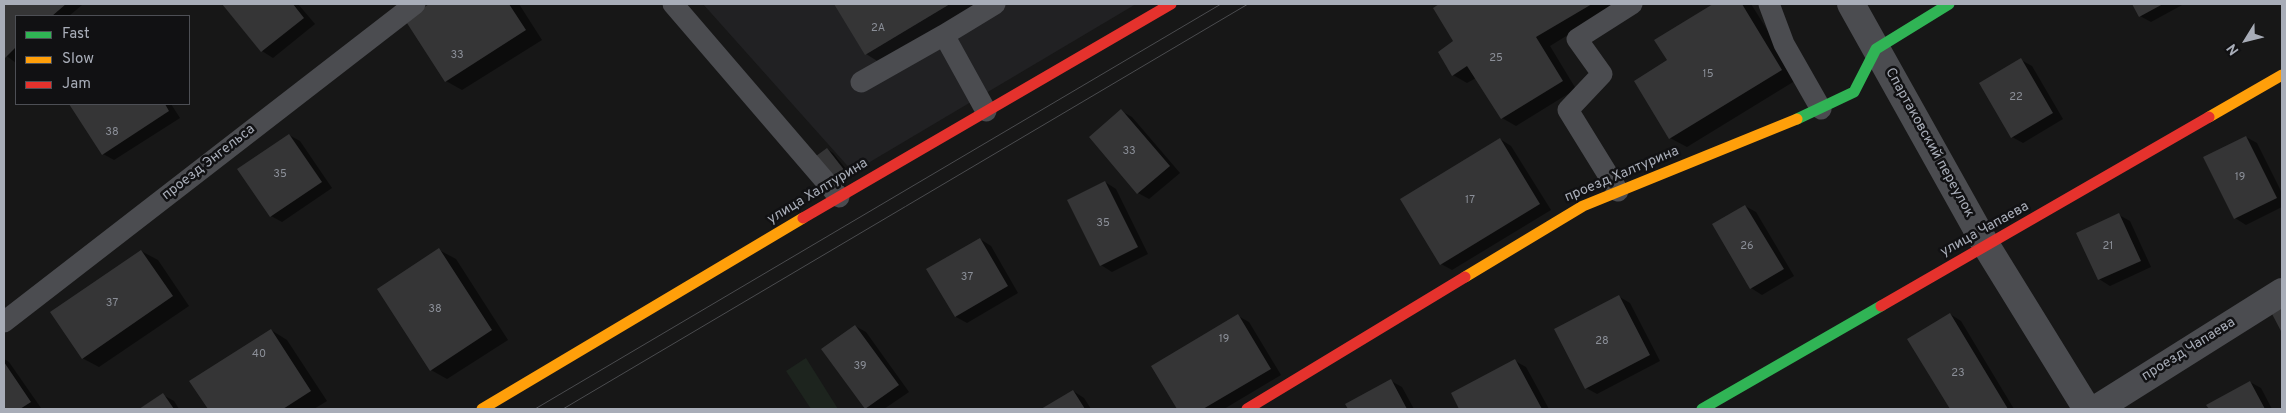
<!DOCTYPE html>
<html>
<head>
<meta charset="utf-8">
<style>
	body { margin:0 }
	#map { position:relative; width:2286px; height:413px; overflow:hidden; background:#171717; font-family:Overpass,sans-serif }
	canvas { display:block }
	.frame { position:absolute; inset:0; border:5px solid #a8adb8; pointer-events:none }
	.legend { position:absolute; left:15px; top:15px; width:175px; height:90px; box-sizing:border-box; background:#111113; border:1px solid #4d4f55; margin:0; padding:6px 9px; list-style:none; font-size:15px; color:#a8adb8 }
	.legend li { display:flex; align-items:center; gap:10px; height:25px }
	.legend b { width:25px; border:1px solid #4d4f55 }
	.north { position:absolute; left:2221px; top:15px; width:50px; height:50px; -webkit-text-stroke:4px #111113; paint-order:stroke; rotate:234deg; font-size:14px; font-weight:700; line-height:20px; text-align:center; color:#a8adb8 }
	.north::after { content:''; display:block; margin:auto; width:18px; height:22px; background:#a8adb8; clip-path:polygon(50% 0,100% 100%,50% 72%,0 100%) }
</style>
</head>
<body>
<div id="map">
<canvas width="2286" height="413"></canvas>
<div class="frame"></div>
<ul class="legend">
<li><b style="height:6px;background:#30b455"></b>Fast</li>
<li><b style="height:6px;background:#ff9f0a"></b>Slow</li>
<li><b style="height:6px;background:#e5322d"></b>Jam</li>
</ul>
<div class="north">N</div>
</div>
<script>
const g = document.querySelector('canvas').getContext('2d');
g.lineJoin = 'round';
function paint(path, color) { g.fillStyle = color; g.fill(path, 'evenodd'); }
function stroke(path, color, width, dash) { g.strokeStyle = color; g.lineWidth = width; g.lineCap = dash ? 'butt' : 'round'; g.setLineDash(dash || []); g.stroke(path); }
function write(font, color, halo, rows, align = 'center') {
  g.font = font + ' Overpass,sans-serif'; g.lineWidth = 5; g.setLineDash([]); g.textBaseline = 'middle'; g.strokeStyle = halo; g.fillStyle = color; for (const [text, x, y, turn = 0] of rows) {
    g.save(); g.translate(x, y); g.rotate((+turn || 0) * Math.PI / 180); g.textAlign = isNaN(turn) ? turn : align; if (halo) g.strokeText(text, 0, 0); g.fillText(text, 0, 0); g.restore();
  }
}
const built = new Path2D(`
	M703,4H1136L853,172Z`);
const green = new Path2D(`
	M806,358L838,409H811L786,371Z`);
const shadow = new Path2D(`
	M4,4H81L82,5L69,16H16V63L4,54Z
	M224,4H298L315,24L273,58L262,51Z
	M432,4H519L542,40L462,90L446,81L406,20Z
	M835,4H982L882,64L866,54Z
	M1442,4H1618L1550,46L1576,89L1516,126L1502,118L1476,78L1467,83L1453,75L1439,52L1455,41L1435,8Z
	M1715,4H1751L1798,79L1687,147L1670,138L1669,61L1656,40Z
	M2133,4H2184L2151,22L2140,16Z
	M2021,60L2032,66L2063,119L2023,143L2012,137Z
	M70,104H171L180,118L114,160L103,154Z
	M1121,111L1132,117L1180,173L1149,199L1138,193Z
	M289,135L300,141L332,188L282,222L271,216Z
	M2246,137L2257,143L2282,193V207L2246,225L2235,218Z
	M1500,139L1511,146L1551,210L1452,270L1441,264Z
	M827,149L833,153L850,174L837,185Z
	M1105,182L1116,189L1148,254L1112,272L1101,265Z
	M1745,206L1756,212L1794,276L1762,295L1751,288Z
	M2119,215L2130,221L2151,267L2110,286L2099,279Z
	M980,239L991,246L1018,293L967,323L956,317L928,269Z
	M439,250L456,259L508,340L447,379L431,370Z
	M141,251L158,260L189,306L99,367L82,358Z
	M1618,296L1630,303L1660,361L1597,394L1586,388Z
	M1950,314L1961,321L2014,409H1951L1909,339Z
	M1238,316L1249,322L1281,375L1224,409H1178L1153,367Z
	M855,326L866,332L909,392L884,409H865L822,350Z
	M271,330L287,340L327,401L314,409H209L191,382Z
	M4,359L9,362L41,408L4,409Z
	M1515,361L1526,367L1549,409H1461L1452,394Z
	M1391,381L1402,387L1414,409H1349L1347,405Z
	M2250,382L2261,388L2272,409H2210L2208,405Z
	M1073,391L1084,398L1091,409H1044Z
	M163,395L174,401L179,409H141Z`);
const building = new Path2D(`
	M4,4H66L52,16H16V47L5,58Z
	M222,4H293L304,18L261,52Z
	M429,4H509L526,30L445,82L405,20Z
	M834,4H950L865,55Z
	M1439,4H1592L1536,37L1563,81L1501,119L1467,66L1452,76L1438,52L1453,41L1433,8Z
	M1713,4H1742L1782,70L1669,139L1634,81L1667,60L1654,40Z
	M2132,4H2163L2139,17Z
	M2021,58L2053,113L2011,138L1979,83Z
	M69,104H165L169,111L102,155Z
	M1121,109L1170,166L1137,194L1089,137Z
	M289,134L322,182L270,217L237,169Z
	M2246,136L2277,198L2234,219L2203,157Z
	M1500,138L1540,204L1440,265L1400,199Z
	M827,148L845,171L830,183L812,159Z
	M1105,181L1138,247L1100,266L1067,200Z
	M1745,205L1784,269L1750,289L1712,224Z
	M2119,213L2141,261L2098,280L2076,233Z
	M980,238L1008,286L955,317L926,269Z
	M439,248L492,330L430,371L377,289Z
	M141,250L173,296L82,359L50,312Z
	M1619,295L1650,355L1585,389L1554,329Z
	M2282,307V333L2271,312Z
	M1950,313L2008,409H1950L1907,339Z
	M1238,314L1271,369L1203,409H1177L1151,366Z
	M855,325L899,385L865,409L821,349Z
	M271,329L311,391L283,409H208L189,381Z
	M1515,359L1542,409H1459L1451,393Z
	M4,362L31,402L20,409H4Z
	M1391,379L1407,409H1348L1345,404Z
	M2250,381L2265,409H2209L2206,405Z
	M1073,390L1085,409H1041Z
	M163,393L174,409H139Z`);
const lane = new Path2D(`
	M673,4L839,197
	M1769,4L1784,44L1821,109
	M944,35L995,4
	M861,82L944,35L986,111
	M1618,191L1568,110L1602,74L1577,39L1632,4
	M4,322L415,4`);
const street = new Path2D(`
	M1851,4L1987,247L2087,409
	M2096,409L2282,292`);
const fast = new Path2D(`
	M1797,119L1854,92L1876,49L1949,4
	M1702,409L1881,306`);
const slow = new Path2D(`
	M2209,117L2282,75
	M1465,277L1583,206L1797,119
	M482,409L803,218`);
const jam = new Path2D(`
	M803,218L1171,4
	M1881,306L2209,117
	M1247,409L1465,277`);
const tram = new Path2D(`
	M535,409L1221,4
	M563,409L1248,4`);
const numberNames = [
	["2А",878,29],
	["33",457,56],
	["25",1496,59],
	["15",1708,75],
	["22",2016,98],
	["38",112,133],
	["33",1129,152],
	["35",280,175],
	["19",2240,178],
	["17",1470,201],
	["35",1103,224],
	["26",1747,247],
	["21",2108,247],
	["37",967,278],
	["37",112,304],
	["38",435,310],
	["19",1224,340],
	["28",1602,342],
	["40",259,355],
	["39",860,367],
	["23",1958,374]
];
const streetNames = [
	["Спартаковский переулок",1929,143,61],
	["проезд Энгельса",209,163,-38],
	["проезд Халтурина",1622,175,-23],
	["улица Халтурина",818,192,-31],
	["улица Чапаева",1985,230,-29],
	["проезд Чапаева",2189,350,-32]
];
paint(built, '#212123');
paint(green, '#1d241e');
paint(shadow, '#0007');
paint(building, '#353536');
stroke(lane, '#4b4c50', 21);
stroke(street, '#4b4c50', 28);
stroke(fast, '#30b455', 11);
stroke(slow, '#ff9f0a', 11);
stroke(jam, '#e5322d', 11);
stroke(tram, '#4b4c4f', 1);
write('11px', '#8b8f98', null, numberNames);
write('14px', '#a8adb8', '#111113', streetNames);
</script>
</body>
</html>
